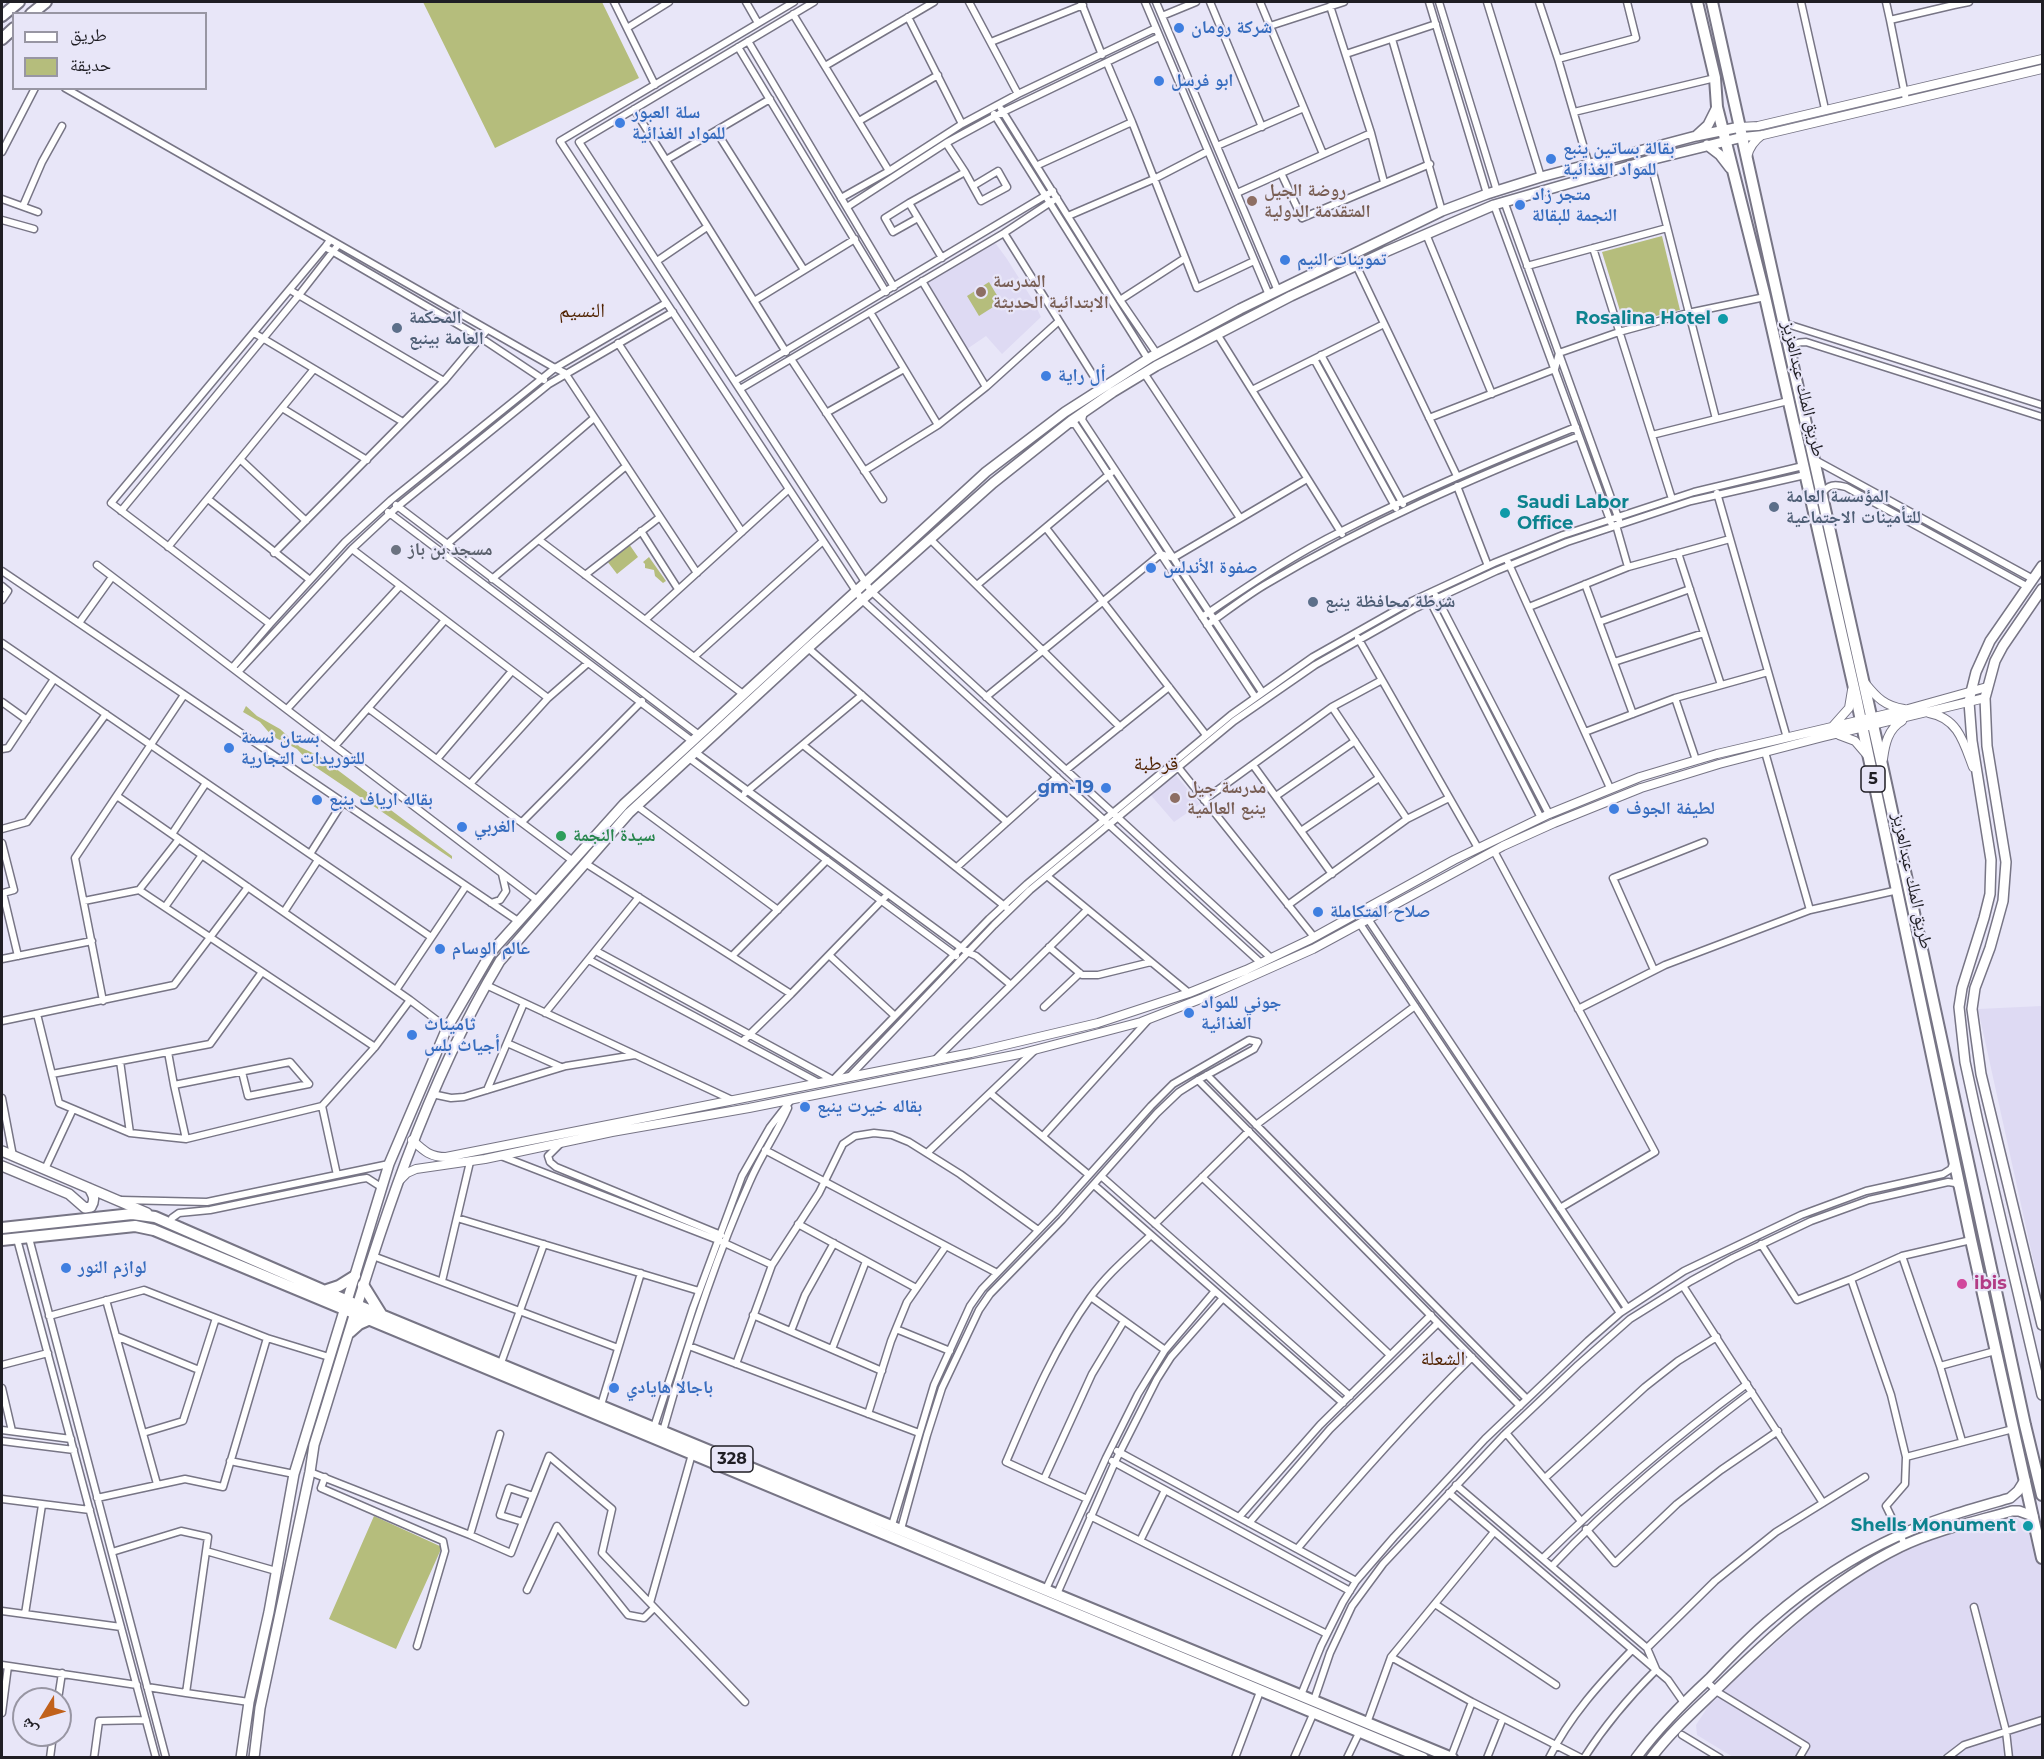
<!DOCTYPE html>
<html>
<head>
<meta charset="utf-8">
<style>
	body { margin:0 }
	#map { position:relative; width:2044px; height:1759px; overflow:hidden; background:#e8e6f8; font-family:Montserrat,"Noto Naskh Arabic",sans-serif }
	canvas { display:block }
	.frame { position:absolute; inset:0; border:3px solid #1f1e24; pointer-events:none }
	.legend { position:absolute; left:12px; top:12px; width:195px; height:78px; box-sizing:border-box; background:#e8e6f8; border:2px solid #9896a3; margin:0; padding:8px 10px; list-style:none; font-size:18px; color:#1f1e24 }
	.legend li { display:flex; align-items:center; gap:12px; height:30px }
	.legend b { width:30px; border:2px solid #9896a3 }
	.north { position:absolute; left:12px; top:1687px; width:60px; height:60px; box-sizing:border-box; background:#e8e6f8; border:2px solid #9896a3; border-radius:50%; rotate:233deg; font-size:16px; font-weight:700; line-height:24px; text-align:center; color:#1f1e24 }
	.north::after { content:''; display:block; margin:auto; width:21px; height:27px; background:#c1611b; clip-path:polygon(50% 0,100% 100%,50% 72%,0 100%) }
</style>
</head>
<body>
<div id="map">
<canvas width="2044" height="1759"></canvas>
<div class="frame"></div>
<ul class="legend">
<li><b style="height:8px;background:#fff"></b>طريق</li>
<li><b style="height:16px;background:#b5bd7c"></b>حديقة</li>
</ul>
<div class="north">ش</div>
</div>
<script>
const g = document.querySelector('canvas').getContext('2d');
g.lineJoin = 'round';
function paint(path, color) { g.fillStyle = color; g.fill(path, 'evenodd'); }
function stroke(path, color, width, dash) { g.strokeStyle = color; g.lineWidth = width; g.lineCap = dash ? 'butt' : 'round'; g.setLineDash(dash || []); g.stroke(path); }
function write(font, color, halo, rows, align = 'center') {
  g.font = font + ' Montserrat,"Noto Naskh Arabic",sans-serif'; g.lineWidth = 4.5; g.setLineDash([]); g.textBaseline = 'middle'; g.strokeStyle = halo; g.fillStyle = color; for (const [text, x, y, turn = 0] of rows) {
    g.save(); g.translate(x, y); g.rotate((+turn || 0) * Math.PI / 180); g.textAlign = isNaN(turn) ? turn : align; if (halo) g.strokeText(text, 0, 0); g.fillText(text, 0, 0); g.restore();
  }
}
const built = new Path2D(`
	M991,243L996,244L1007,259L1034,302L1041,317L1002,354L986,336L967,349L928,283L946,272L945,269Z
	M1174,773L1200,804L1174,822L1149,793Z
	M2042,1006V1300L1978,1009Z
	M2009,1511L2037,1537L2042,1559V1757H1733L1697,1735L1696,1725L1713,1699L1849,1578L1911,1541Z`);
const green = new Path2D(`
	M423,2H602L639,78L495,148Z
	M1662,236L1680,310L1624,324L1602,252Z
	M989,282L1001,302L979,316L967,296Z
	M629,544L638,557L617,574L607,561Z
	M649,557L666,581L663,583L655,576L654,570L645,568V564L643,562Z
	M246,706L257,716L280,729L300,747L319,756L452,856V859L311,764L297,749L272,736L260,722L243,712Z
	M374,1516L442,1547L396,1649L329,1619Z`);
const minor = new Path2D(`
	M614,2L655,85
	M746,2L758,23
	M794,2L560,141L862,600L1261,963
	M814,2L579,142L871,591L1271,958
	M969,2L1018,94
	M1081,2L1102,55
	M1145,2L1269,295
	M1156,2L1278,291
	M1210,2L1262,127
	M1260,2L1323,154
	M1429,2L1487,194
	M1439,2L1497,191
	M1487,2L1541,177
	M1539,2L1558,59
	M1801,2L1825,109
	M1886,2L1890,20
	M1954,5L1969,2
	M1330,6L1371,133L1384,182
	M793,14L889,171
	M1162,16L1196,2
	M908,17L962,124
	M1270,26L1344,2
	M627,28L669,2
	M1392,39L1442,211
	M748,41L894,287
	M991,42L1083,5
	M738,47L886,292
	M1346,54L1436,24
	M1107,63L1132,122L1197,288L1254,261
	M825,66L934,2
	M65,88L555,368L666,303
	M1906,100L1890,20L1954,5L1953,2
	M634,109L786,352
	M1001,109L1120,300L1157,354
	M1574,112L1715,78
	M994,114L1148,359
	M859,121L938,75
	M716,131L804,270
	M946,143L965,172
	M1217,146L1304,108
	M2,152L35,88
	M666,160L770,99
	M1650,160L1716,419
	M1038,165L1132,122
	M1589,165L1558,59L1636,38L1627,2
	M1281,173L1302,218L1430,164
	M1237,193L1371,133
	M841,198L889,171L962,124L1018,94L1156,28
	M2,199L38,212
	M1504,201L1619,520
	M909,203L885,218L893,232L918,218
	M1494,205L1611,523
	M23,206L42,162L62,126
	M847,207L946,143L1003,112L1159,37
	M1068,216L1154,179L1208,151
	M2,220L34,229
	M1004,233L1101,388
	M1426,234L1492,394
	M330,240L325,247L481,338L544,380
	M1593,248L1672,499
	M942,258L909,203L965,172L981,201L1007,187L998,171L973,186
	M657,261L707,227
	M1356,265L1457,476
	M1527,266L1667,228
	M922,281L986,387
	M290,290L444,381
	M1120,300L1185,258
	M754,301L855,239
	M870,312L938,425
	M1784,323L2042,405
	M254,333L403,422
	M1217,334L1342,534
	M618,343L742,532
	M1790,351C1794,343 1798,342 1806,342L2042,417
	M1321,355L1403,504
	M791,359L883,499
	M1314,359L1396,508
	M1144,373L1240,518
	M735,381L1053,191
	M740,389L1004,233L1057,198
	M1252,390L1384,324
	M282,408L367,460
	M1084,412L1082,420L1262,692
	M826,413L904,369
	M1429,418L1555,369L1559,353L1619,332L1688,313L1765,297
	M1067,424H1075L1089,445L1255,697
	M1652,435L1788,401
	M240,459L306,521
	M1815,460L2033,579
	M864,471L938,425L986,387L1059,321
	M1457,486L1488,566
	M1717,493L1787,738
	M1822,494C1828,484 1835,484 1846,487L2028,587
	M208,499L310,580
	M396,505L699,735
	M121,511L299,295L338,245
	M388,512L692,741
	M1616,525L1628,567
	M1046,528L1206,735
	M641,531L678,589
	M930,539L1120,727
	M539,540L743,694
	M446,545L594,418
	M168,547L314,369
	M352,549L548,698
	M274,553L444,381L487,330
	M1678,553L1721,685
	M1508,562L1610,788
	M97,565L537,900
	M2,571L518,921
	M585,575L660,517
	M492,579L626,466
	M1585,584L1633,714
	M977,585L1112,472
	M2,586L8,591L2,600
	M1436,596L1549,814
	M1430,601L1541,818
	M1529,607L1628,567L1730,539
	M1202,617C1248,586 1293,555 1342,531C1418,492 1497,459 1576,427
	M645,620L789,489
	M1599,622L1690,589
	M79,623L112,577
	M270,624L111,503L325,247
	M1207,625C1227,611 1247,595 1268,583C1367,524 1472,478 1579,436
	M1358,638L1478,848
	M2,643L431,937
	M808,648L1007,822
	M694,657L823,541
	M1614,662L1704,633
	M233,667L270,624L345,542L391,500L555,368L565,373L697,573
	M239,671L352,549L397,507L549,384L673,312
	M986,697L1161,554L1173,558L1307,479
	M1675,698L1696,760
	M2,702L27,720
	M1332,707L1407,819
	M368,708L573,861
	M287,709L400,586
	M1585,732L1675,698L1768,672
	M803,745L1007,908
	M335,746L445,620
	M2,749L8,748L54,679
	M695,752L967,952L976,956L1011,985
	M1765,752L1810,910
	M689,758L956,956
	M437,759L512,671
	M1253,765L1332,874
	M1178,767L1314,937
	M1066,770L1169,687
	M470,784L548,698L588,663
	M745,793L862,695
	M117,796L410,1000L447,1028
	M1276,796L1355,741
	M1204,800L1332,707L1382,680
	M637,806L778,910
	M522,822L642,701
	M2,829L27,822L106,714
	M1301,831L1379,778
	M172,834L206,783
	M2,843L14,890L3,893L18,956
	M1494,851L1655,1152L1560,1208
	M310,854L343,802
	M585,863L791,994L888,894
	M957,867L1057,777
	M1047,876L1189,993
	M139,890L179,839
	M84,901L139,890L375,1047
	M491,903L500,900L506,891L502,874
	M1288,905L1407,819L1449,798
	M165,907L202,855
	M284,912L318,860
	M1368,919L1627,1308
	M1360,924L1620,1313
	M1049,947L1082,975H1098L1151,962
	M596,951L833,1080L989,919L1027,884L1231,715L1313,657L1412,601L1494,563L1563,535L1694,492L1803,466
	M829,955L895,1016
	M732,956L827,860
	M2,959L92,941
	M589,960L819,1083
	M1654,970L1613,878L1704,842
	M486,985L732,1100
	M396,990L466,886
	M103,1001L75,858L184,695
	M1044,1007L1080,973
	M1578,1009L1665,965L1810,910L1898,890
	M545,1013L639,897
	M37,1014L59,1103L130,1133L186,1139L322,1106L375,1047L410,1000
	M2,1021L174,985L248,887
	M742,1042L791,994
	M507,1043L561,1067
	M168,1052L174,1085
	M935,1060L1087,910
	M120,1061L130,1133
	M52,1074L210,1044L262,972
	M1207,1075L1527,1399
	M849,1077L994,925L1030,890L1234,721L1315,665L1414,609L1496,571L1567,542L1691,501L1805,475
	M1198,1080L1520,1406
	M487,1090L524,1003
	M990,1093L1089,1175
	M432,1094L451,1098L464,1097L566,1066L635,1055
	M2,1098L13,1156
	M322,1106L337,1175
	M1256,1125L1415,1006
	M1043,1136L1149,1019
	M186,1139L174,1085L290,1062L309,1084L248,1096L242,1072
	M560,1144L548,1156L550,1162L556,1167L721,1235
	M765,1150L997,1273
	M927,1153L1035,1050
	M501,1156L718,1240L772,1265
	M45,1169L73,1109
	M1101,1176L1350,1396
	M1202,1177L1390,1355
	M1094,1185L1343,1403
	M121,1200L207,1202L389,1164
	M457,1218L699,1291
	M170,1223L172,1218L179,1213L210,1210L360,1179L367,1178L381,1187
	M798,1224L916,1288
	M1155,1224L1249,1131
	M29,1238L166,1758
	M17,1239L156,1758
	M1761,1244L1797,1300L1851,1279
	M373,1256L618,1348
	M1902,1256L1940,1366L1962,1441
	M442,1281L470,1162
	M1683,1286L1823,1503
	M1091,1297L1165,1350
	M106,1300L157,1484
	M753,1315L882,1371
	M49,1316L144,1290L267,1338L223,1487L185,1479L97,1498
	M896,1329L950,1351
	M791,1331L805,1295L834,1243
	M116,1336L199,1370
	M267,1338L329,1357
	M689,1346L919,1433
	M832,1349L866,1261
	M501,1363L544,1244
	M736,1364L772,1265L819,1193L843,1144L855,1136L874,1133L892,1135L909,1142L960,1174L1038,1230
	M2,1365L48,1353
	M1940,1366L1995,1351
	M2,1388L12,1431
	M601,1405L641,1273
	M868,1414L891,1341L907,1302L946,1246
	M654,1427L693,1308L742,1176L770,1127L791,1100
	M2,1430L71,1439
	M663,1431C687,1346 714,1261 750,1181C761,1155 777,1133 788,1108
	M143,1433L183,1421L216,1318
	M1506,1433L1581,1521
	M2,1441L74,1450
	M1117,1451L1356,1581
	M692,1454L650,1603L745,1702
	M1906,1457L1891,1395L1851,1279L1902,1256L1971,1240
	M230,1461L294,1474
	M1112,1461L1350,1591
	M310,1472L470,1535L500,1434
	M325,1477L321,1488L443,1541L445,1551L417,1646
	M1545,1478L1645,1387L1678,1361L1717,1337
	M1044,1479L1092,1374L1124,1321
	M1456,1485L1647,1648L1656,1669
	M1449,1493L1668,1680L1684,1703
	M533,1496L509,1488L500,1515L523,1522L549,1456L612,1509L602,1553L650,1603
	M2,1499L90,1510
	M1087,1499L1006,1462C1030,1406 1054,1348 1090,1298C1107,1274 1130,1255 1151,1235
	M1090,1516L1327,1634
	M1239,1517L1320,1425L1431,1315
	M1249,1523L1330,1429L1438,1323
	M892,1525L934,1385L970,1306L982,1289L1055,1213L1151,1106L1173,1084L1249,1040L1258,1042L1254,1049L1198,1080L1179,1092L1157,1113L1062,1220L990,1294L979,1310L942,1388L927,1435L901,1529
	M1586,1529L1615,1563L1677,1504L1721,1470L1778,1431
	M1494,1532L1391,1657L1472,1702L1581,1758
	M470,1535L511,1553L523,1522
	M1140,1541L1165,1490
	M1905,1545L1886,1506L1905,1484L1906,1457L2013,1429
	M1297,1549C1353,1482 1410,1418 1472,1357
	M206,1551L276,1571
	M112,1552L181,1531L208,1537L186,1693L249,1702
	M1543,1558C1607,1495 1675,1437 1747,1384
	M1552,1566C1613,1501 1681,1446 1752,1392
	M1046,1589L1106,1458L1138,1394L1165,1350L1215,1291
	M527,1590L557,1526L628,1615L644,1618L654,1608
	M1057,1594L1115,1462L1157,1379L1171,1357L1223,1298
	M1435,1604L1556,1685
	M1974,1607L2006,1731L2009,1758
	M2,1611L121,1627
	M25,1614L42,1505
	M1647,1648L1715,1581L1776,1532L1865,1477
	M2,1665L137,1685
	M1706,1681L1719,1693L1806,1746L1799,1758
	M147,1687L186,1693
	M1301,1695L1321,1646L1343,1602L1356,1581L1394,1537L1485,1439L1588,1341L1620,1313L1684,1271L1801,1215L1866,1191L1943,1174L1951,1169L1953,1164
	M58,1699L62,1673
	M1314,1700L1330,1653L1352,1606L1383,1564L1503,1436L1578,1365L1630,1319L1691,1281L1733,1258L1811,1221L1869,1200L1948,1182L1955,1183L1959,1187
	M2,1713L8,1666
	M1367,1723L1391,1657
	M1682,1735L1720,1758
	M1451,1757L1472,1702
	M50,1758L53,1735
	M94,1758L99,1721L146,1720
	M1235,1758L1261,1689
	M1294,1758L1314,1712
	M1347,1758L1360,1731
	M1487,1758L1503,1718
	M1549,1758C1569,1717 1601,1682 1632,1650
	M1584,1758C1605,1725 1629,1697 1656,1670
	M1947,1758L1964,1745L2042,1720`);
const tertiary = new Path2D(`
	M1740,127L1758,126L2042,59
	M1743,137L1763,135L2042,69
	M1747,157C1749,148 1755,140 1762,135
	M1865,683C1877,698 1885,706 1904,709
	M1929,713C1958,718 1964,743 1973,767
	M1833,726L1849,708L1852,690
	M1839,735L1855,741L1867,755
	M1883,759C1885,744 1888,729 1902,721
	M412,1140C424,1151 430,1157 446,1157L971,1053L1098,1023L1189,993L1246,970L1309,940L1454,860L1549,814L1640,777L1717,754L1908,709L1987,687
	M400,1180L407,1173L416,1169L485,1159L612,1132L749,1108L1019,1054L1141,1022L1203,998L1313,949L1503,846L1554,823L1641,788L1719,764L1823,737L1985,698`);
const secondary = new Path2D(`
	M1696,136L1708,125L1717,107
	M1707,145L1720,155L1730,168
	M2042,566L1990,641L1976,672L1971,692L1969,702L1972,741L1991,860L1990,894L1984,918L1962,988L1959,1007L1965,1062L1978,1122L2042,1395
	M2042,589L2003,646L1995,661L1985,698L1987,746L2006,862L2003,901L1990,948L1975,988L1972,1009L1981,1074L2042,1325
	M2,1151L147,1213
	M2,1166L69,1194L85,1208L91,1207C96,1199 93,1195 89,1188
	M241,1758L249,1702L269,1612L294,1474L389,1164L447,1028L492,951L624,804L986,472L1065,412L1151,357L1240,309L1442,211L1487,194L1541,177L1696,136L1740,127
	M254,1758L260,1708L310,1472L314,1445C366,1280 410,1111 500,961L629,813L808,648L993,483L1071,421L1113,392L1156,366L1291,296L1385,252L1494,205L1650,160L1743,137
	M1636,1758C1658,1728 1683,1703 1710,1678C1730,1657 1750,1636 1772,1618C1809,1586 1854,1556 1898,1536C1934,1519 1972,1509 2010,1498L2018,1491L2025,1480
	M1651,1758C1670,1733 1692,1713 1714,1692C1770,1637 1829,1582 1900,1547C1935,1530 1974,1522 2012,1511H2019L2033,1516`);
const primary = new Path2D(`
	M31,14L46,2
	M2,16L19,2
	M2,39L14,28
	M2,1228L132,1214L155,1217L357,1305L1452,1758
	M2,1240L135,1226L154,1230L1423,1758
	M363,1285L381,1314
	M327,1290L339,1286L355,1276
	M350,1332L359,1324L368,1320`);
const trunk = new Path2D(`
	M1697,2L1715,78L1717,107L1765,297L1856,697L1971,1240L2042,1558
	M1712,2L1882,765L2025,1425L2042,1495`);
const markers = [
	[1179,28,6,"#3f7fe0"],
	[1159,81,6,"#3f7fe0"],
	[620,123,6,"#3f7fe0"],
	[1551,159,6,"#3f7fe0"],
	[1252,201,6,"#8d6e63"],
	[1520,205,6,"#3f7fe0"],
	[1285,260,6,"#3f7fe0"],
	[981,292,6,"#8d6e63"],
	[1723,319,6,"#0f9aa8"],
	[397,328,6,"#5c6f8a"],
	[1046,376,6,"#3f7fe0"],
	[1774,507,6,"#5c6f8a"],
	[1505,513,6,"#0f9aa8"],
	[396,550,6,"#6b7280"],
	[1151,568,6,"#3f7fe0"],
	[1313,602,6,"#5c6f8a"],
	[229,748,6,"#3f7fe0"],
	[1106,788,6,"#3f7fe0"],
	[1175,798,6,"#8d6e63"],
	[317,800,6,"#3f7fe0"],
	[1614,809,6,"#3f7fe0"],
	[462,827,6,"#3f7fe0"],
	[561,836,6,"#2e9e5b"],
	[1318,912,6,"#3f7fe0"],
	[440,949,6,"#3f7fe0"],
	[1189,1013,6,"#3f7fe0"],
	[412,1035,6,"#3f7fe0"],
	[805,1107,6,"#3f7fe0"],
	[66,1268,6,"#3f7fe0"],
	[1962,1284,6,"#d1479c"],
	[614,1388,6,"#3f7fe0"],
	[2028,1526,6,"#0f9aa8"]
];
const shields = [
	[1873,779,24],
	[732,1459,42]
];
const shieldNames = [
	["5",1873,779],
	["328",732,1459]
];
const shopNames = [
	["شركة رومان",1191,28],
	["ابو فرسل",1171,81],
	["سلة العبور",632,113],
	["للمواد الغذائية",632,134],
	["بقالة بساتين ينبع",1563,149],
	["للمواد الغذائية",1563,170],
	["متجر زاد",1532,195],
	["النجمة للبقالة",1532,216],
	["تموينات النيم",1297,260],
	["أل راية",1058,376],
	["صفوة الأندلس",1163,568],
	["بستان نسمة",241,738],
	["للتوريدات التجارية",241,759],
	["gm-19",1094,788,"right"],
	["بقاله ارياف ينبع",329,800],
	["لطيفة الجوف",1626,809],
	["الغربي",474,827],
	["صلاح المتكاملة",1330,912],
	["عالم الوسام",452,949],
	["جوني للمواد",1201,1003],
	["الغذائية",1201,1024],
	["ثاميناث",424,1025],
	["أجياث بلس",424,1046],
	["بقاله خيرت ينبع",817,1107],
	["لوازم النور",78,1268],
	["باجالا هايادي",626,1388]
];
const educationNames = [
	["روضة الجيل",1264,191],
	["المتقدمة الدولية",1264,212],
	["المدرسة",993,282],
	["الابتدائية الحديثة",993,303],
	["مدرسة جيل",1187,788],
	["ينبع العالمية",1187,809]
];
const serviceNames = [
	["المحكمة",409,318],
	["العامة بينبع",409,339],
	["المؤسسة العامة",1786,497],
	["للتأمينات الاجتماعية",1786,518],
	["شرطة محافظة ينبع",1325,602]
];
const cultureNames = [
	["Rosalina Hotel",1711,319],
	["Saudi Labor",1517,503,"left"],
	["Office",1517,524,"left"],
	["Shells Monument",2016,1526]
];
const streetNames = [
	["طريق الملك عبدالعزيز",1803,389,77],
	["طريق الملك عبدالعزيز",1912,881,78]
];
const worshipNames = [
	["مسجد بن باز",408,550]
];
const leisureNames = [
	["سيدة النجمة",573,836]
];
const hotelNames = [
	["ibis",1974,1284]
];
const neighbourhoodNames = [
	["النسيم",582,311],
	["قرطبة",1156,764],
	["الشعلة",1443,1359]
];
paint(built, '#dedaf3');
paint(green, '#b5bd7c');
stroke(minor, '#777585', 9);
stroke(tertiary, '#777585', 10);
stroke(secondary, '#777585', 12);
stroke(primary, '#777585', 14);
stroke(trunk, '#777585', 14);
stroke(minor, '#fff', 6);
stroke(tertiary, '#fff', 8);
stroke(secondary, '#fff', 9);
stroke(primary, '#fff', 10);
stroke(trunk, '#fff', 10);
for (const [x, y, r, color] of markers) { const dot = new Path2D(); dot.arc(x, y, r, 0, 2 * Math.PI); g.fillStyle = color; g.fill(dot); stroke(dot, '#e8e6f8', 2); }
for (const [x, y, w] of shields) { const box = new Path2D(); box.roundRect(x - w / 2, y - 13, w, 26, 4.5); g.fillStyle = '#e8e6f8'; g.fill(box); stroke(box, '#1f1e24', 1.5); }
write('bold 16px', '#1f1e24', null, shieldNames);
write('bold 18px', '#366cbe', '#e8e6f8', shopNames, 'left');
write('bold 18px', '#785e54', '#e8e6f8', educationNames, 'left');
write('bold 18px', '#4e5e75', '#e8e6f8', serviceNames, 'left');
write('bold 18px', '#0d838f', '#e8e6f8', cultureNames, 'right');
write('18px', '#1f1e24', '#e8e6f8', streetNames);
write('bold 18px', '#5b616d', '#e8e6f8', worshipNames, 'left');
write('bold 18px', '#27864d', '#e8e6f8', leisureNames, 'left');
write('bold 18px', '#b23c85', '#e8e6f8', hotelNames, 'left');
write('20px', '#4f2201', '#e8e6f8', neighbourhoodNames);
</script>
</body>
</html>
